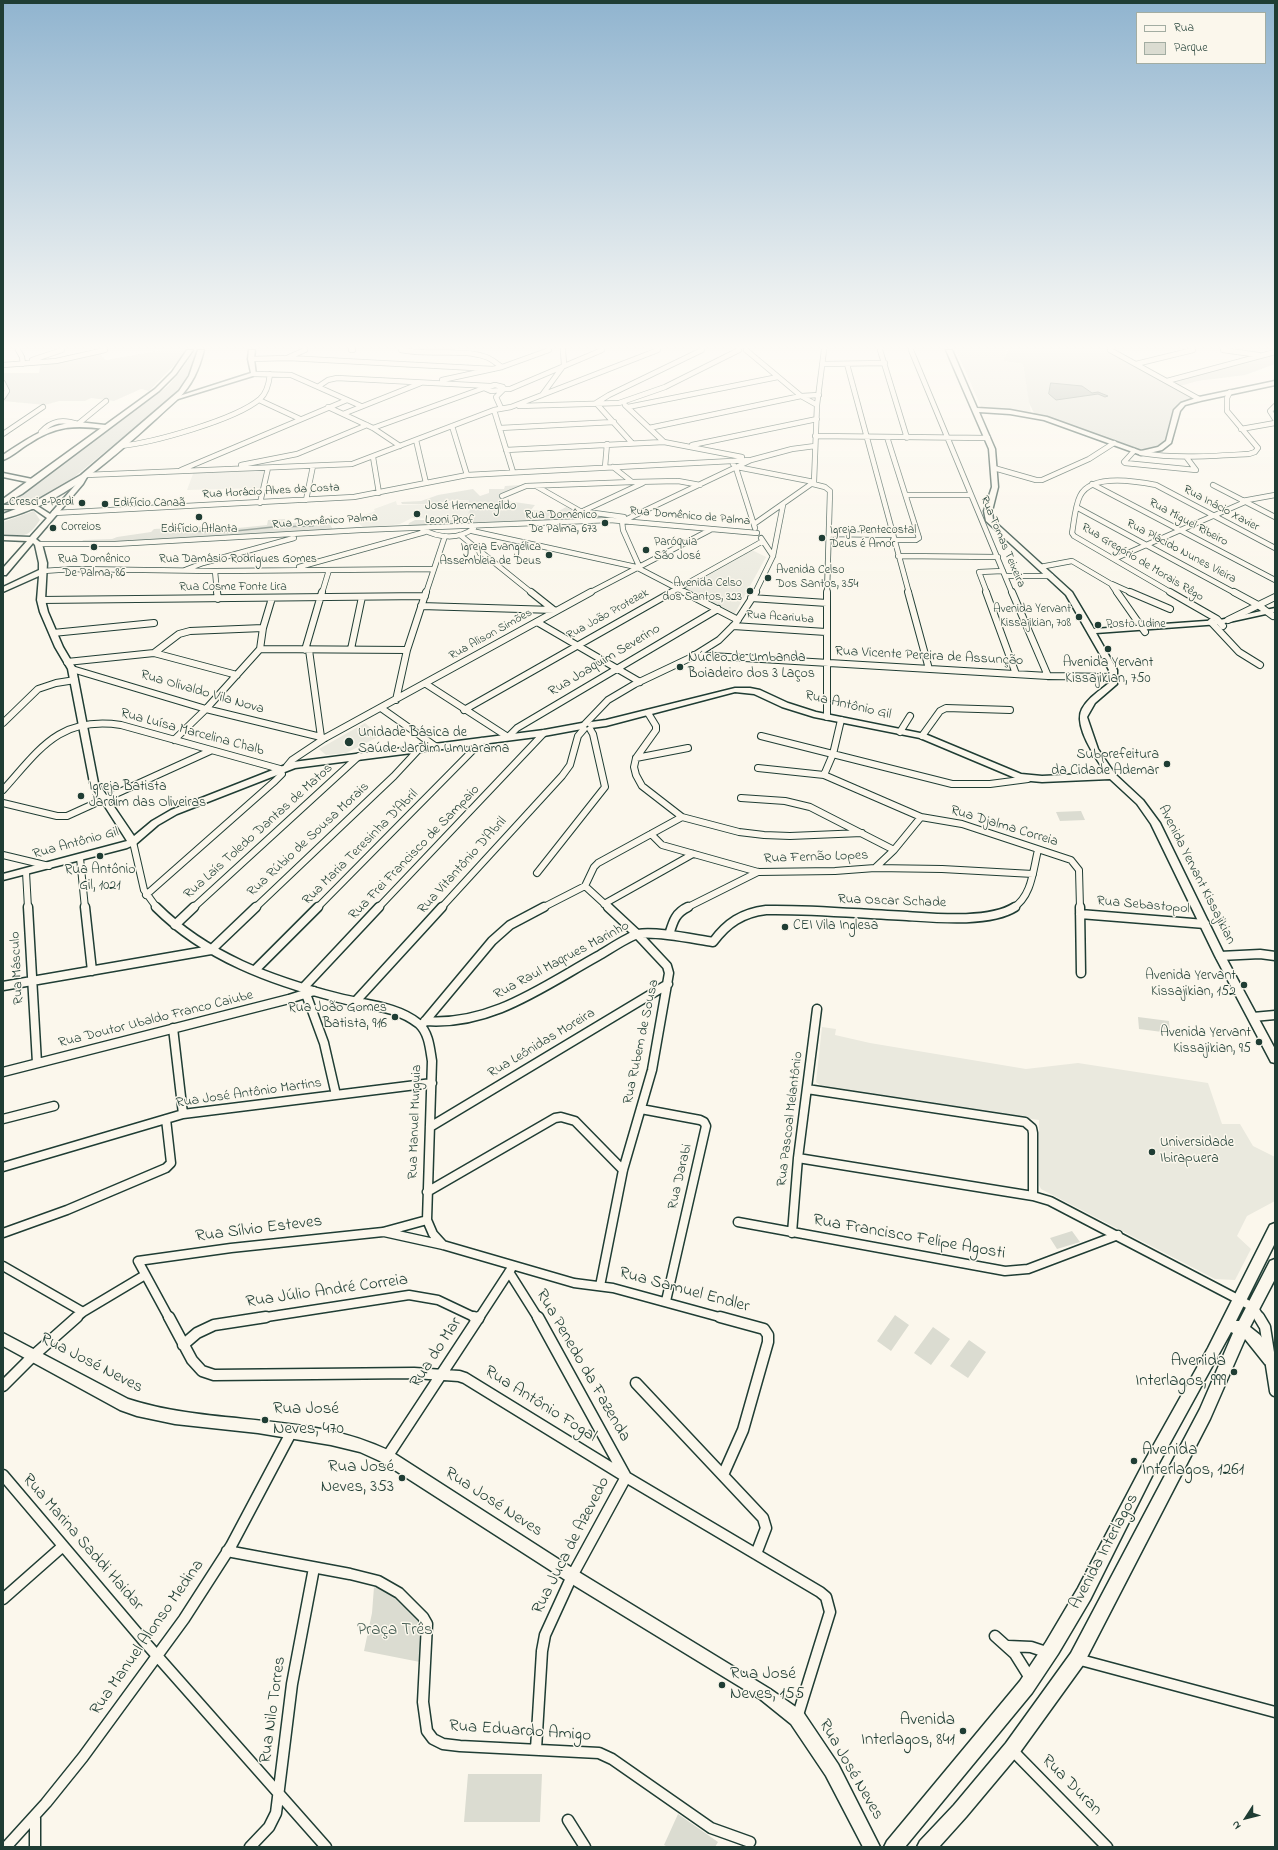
<!DOCTYPE html>
<html>
<head>
<meta charset="utf-8">
<style>
	body { margin:0 }
	#map { position:relative; width:1278px; height:1850px; overflow:hidden; background:#fbf7ec; font-family:"Indie Flower",sans-serif }
	canvas { display:block }
	.frame { position:absolute; inset:0; border:4px solid #1f3d34; pointer-events:none }
	.legend { position:absolute; left:1136px; top:12px; width:130px; height:52px; box-sizing:border-box; background:#fbf7ec; border:1px solid #a3ada2; margin:0; padding:5px 7px; list-style:none; font-size:12px; color:#1f3d34 }
	.legend li { display:flex; align-items:center; gap:8px; height:20px }
	.legend b { width:20px; border:1px solid #a3ada2 }
	.north { position:absolute; left:1226px; top:1798px; width:40px; height:40px; -webkit-text-stroke:3px #fbf7ec; paint-order:stroke; rotate:234deg; font-size:11px; font-weight:700; line-height:16px; text-align:center; color:#1f3d34 }
	.north::after { content:''; display:block; margin:auto; width:14px; height:18px; background:#1f3d34; clip-path:polygon(50% 0,100% 100%,50% 72%,0 100%) }
</style>
</head>
<body>
<div id="map">
<canvas width="1278" height="1850"></canvas>
<div class="frame"></div>
<ul class="legend">
<li><b style="height:5px;background:#fbf7ec"></b>Rua</li>
<li><b style="height:11px;background:#dbdcd1"></b>Parque</li>
</ul>
<div class="north">N</div>
</div>
<script>
const g = document.querySelector('canvas').getContext('2d');
g.lineJoin = 'round';
function paint(path, color) { g.fillStyle = color; g.fill(path, 'evenodd'); }
function stroke(path, color, width, dash) { g.strokeStyle = color; g.lineWidth = width; g.lineCap = dash ? 'butt' : 'round'; g.setLineDash(dash || []); g.stroke(path); }
function write(font, color, halo, rows, align = 'center') {
  g.font = font + ' "Indie Flower",sans-serif'; g.lineWidth = 3; g.setLineDash([]); g.textBaseline = 'middle'; g.strokeStyle = halo; g.fillStyle = color; for (const [text, x, y, turn = 0] of rows) {
    g.save(); g.translate(x, y); g.rotate((+turn || 0) * Math.PI / 180); g.textAlign = isNaN(turn) ? turn : align; if (halo) g.strokeText(text, 0, 0); g.fillText(text, 0, 0); g.restore();
  }
}
const built = new Path2D(`
	M956,350H1007L1003,361L1023,364L1031,413L982,409Z
	M264,468L263,488L187,490L194,471Z
	M469,500L468,520L412,518L400,524L365,529L354,519L375,511L374,509L396,501L397,505L431,504Z
	M752,550L766,557L734,615L684,589Z
	M365,723L380,736L346,753L326,755L319,749Z
	M822,1027L836,1029L835,1035L870,1043L1026,1069L1078,1063L1208,1083L1222,1124H1240L1253,1146L1275,1157V1201L1247,1216L1237,1236L1251,1249L1235,1280L1215,1279L1041,1189L1039,1185V1120L920,1103L821,1086L816,1082Z`);
const green = new Path2D(`
	M162,350H185L182,357L149,391L141,389L114,401L91,398L85,401H59L45,405L3,401V396L7,388L3,382V373H39L41,363L98,352L106,360Z
	M1008,350H1108L1196,398L1181,404L1173,438L1166,446L1141,451L1035,415L1029,403L1023,364L1003,361Z
	M194,351H196L191,370L182,389L78,474L63,486L28,504H9L42,481L168,386L183,368Z
	M1275,354V364L1245,375L1198,381L1180,386L1174,382Z
	M521,485L499,495L500,500L535,505L531,510L557,512L566,507L576,512L608,517V519L408,526L409,523L415,520H468L469,500H456L431,504H402L401,502L421,501L438,495L473,489L480,496L489,493V489H504L505,486Z
	M34,511L40,520C27,539 24,536 3,534V522Z
	M327,518L333,530L116,543H81L83,540L112,539L117,537L151,532L154,529L228,525V529L267,525L268,520L285,519L286,524Z
	M1081,811L1085,820L1060,821L1056,812Z
	M1138,1017L1169,1021L1170,1033L1139,1029Z
	M1072,1231L1080,1242L1057,1249L1050,1238Z
	M895,1315L909,1325L891,1351L877,1341Z
	M933,1327L950,1339L931,1365L914,1353Z
	M969,1340L986,1352L968,1378L950,1366Z
	M374,1587C391,1593 421,1611 422,1631C423,1641 421,1652 420,1662L364,1651L372,1613Z
	M468,1774H542L540,1822H464Z
	M678,1814L718,1842L715,1847H668L664,1845Z`);
const water = new Path2D(`
	M1051,383L1082,386L1092,393L1098,392L1108,396L1105,397L1098,394L1056,400L1049,394Z`);
const stream = new Path2D(`
	M185,531L226,532L273,527L313,526`);
const streetFar3 = new Path2D(`
	M18,350L22,357L23,364
	M351,350H353
	M401,350C429,356 459,348 486,357C492,359 497,364 502,367
	M746,350L801,396L817,405
	M880,350L907,438
	M911,350L1012,593
	M1110,350L1199,399
	M1223,350L1259,355
	M289,357L305,350
	M251,359L288,358L493,369
	M32,360L62,350
	M822,364L885,363
	M847,364L909,593
	M1136,364L1193,350
	M3,365L56,361L105,350
	M254,374L291,375L361,406
	M442,380L502,367L549,350
	M1167,381L1275,352
	M3,383L7,391L3,397
	M319,386L328,380L337,378L490,386
	M504,389H510L602,350
	M542,395L564,365L563,350
	M259,400L300,419
	M625,405L664,442
	M519,406L619,403L665,387L739,350
	M1275,406L1270,411L1275,419
	M328,407L373,428L400,446
	M628,407L778,377
	M501,408L496,397L504,389L503,387L495,385L484,388L491,391L502,390
	M494,410L513,472
	M343,414L421,383
	M452,426L467,475
	M373,428L484,388
	M500,428L614,422
	M649,428L801,396L819,395
	M1241,429L1275,423
	M41,432C52,420 63,419 78,424L106,401
	M3,434L43,407
	M815,436L988,438
	M887,437L919,538L916,540H893
	M416,440L426,483
	M632,443L596,403L609,395L702,350
	M692,445L817,419
	M120,446C152,443 235,420 260,399C267,393 269,383 270,374
	M506,450L664,442L742,457
	M1134,451L1124,462L1125,463L1196,470L1187,458
	M1141,453C1177,459 1213,456 1249,454L1255,452L1258,448L1227,411V398L1230,392
	M373,457L379,493
	M733,464L736,468L755,528
	M241,465L297,454L367,425
	M605,467L607,444
	M613,467L632,482L678,481L700,485
	M737,467L814,482
	M994,468L1036,480H1042L1089,459L1114,443
	M181,470L347,400
	M86,475L352,464L494,410L511,407L658,350
	M813,484L825,487L830,491L827,593
	M1092,484L1275,580
	M1213,485L1275,517
	M536,486L580,511L624,517
	M906,495H971
	M502,496L526,486L632,482
	M306,500L313,466
	M1242,501L1275,495
	M260,503L268,468
	M1078,508L1235,593
	M583,511L643,483
	M54,513L354,497L467,475L751,460
	M622,521L623,530L639,566
	M623,521L751,460L792,449L815,446
	M754,524L814,482L817,405L824,350
	M422,529C438,538 459,540 474,528
	M472,531L636,567L686,593
	M829,534L892,535
	M460,535L532,593
	M761,538L773,556
	M38,544H115L361,530L610,520L757,533
	M898,556L998,557
	M1114,559L1245,502
	M299,567L425,532
	M1040,567L1072,561L1111,584L1117,593
	M185,570L203,563L294,538
	M43,571L74,569L215,571L434,569
	M215,571L217,593
	M1005,576H1051
	M1112,584L1132,593
	M322,593L329,570
	M426,593L445,536
	M589,593L710,530
	M670,593L763,541
	M755,593L773,556L783,505
	M987,593L979,572L1003,571
	M1172,593L1074,536L1072,533C1074,522 1075,506 1080,496C1091,473 1136,481 1156,485L1275,548`);
const streetFar2 = new Path2D(`
	M217,592L218,599
	M531,592L555,611
	M684,592L738,620
	M908,592L929,669
	M986,592L1016,674
	M1012,592L1048,676
	M1117,592L1145,632
	M1130,592L1170,609
	M1170,592L1217,619L1223,626
	M1234,592L1258,605L1273,616
	M751,598L827,603
	M41,600L425,596
	M421,606L554,610
	M1228,620L1275,597
	M537,622L640,682
	M1211,622L1239,652L1260,665
	M733,626L826,632
	M53,633L154,623
	M260,649L407,650
	M351,649L362,597
	M305,650L322,592
	M309,650L321,737
	M154,653L179,634L190,631L263,628
	M694,655L1048,676L1114,677
	M67,662L154,653L237,675
	M72,669L206,709L325,738
	M426,684L508,737L517,728L718,609
	M396,700L407,650L426,592
	M381,708L435,746
	M464,710L672,592
	M648,713L656,726V730L636,758L634,767L636,775L642,786L682,817L739,832L764,835L790,836L862,833
	M827,717V592
	M3,723L38,689L56,683L75,680
	M585,724L608,700L635,684L692,657L719,640L735,624L756,592
	M900,732L910,716
	M761,736L952,784H990L1028,779
	M922,736L940,711L946,708L1010,710
	M174,740L206,709L260,649L263,628L272,598
	M636,758L688,748
	M287,766L292,760L325,738L591,592
	M758,768L824,775L921,817L962,824L1071,860L1079,870L1080,908
	M824,775L833,754L841,720
	M3,790C40,749 59,716 121,725L280,769L282,774L275,781L146,895
	M741,798L785,801L810,807L894,850
	M3,803L57,816H67L210,751
	M651,834L662,845L758,872L835,871L875,868L894,850L921,817
	M133,842L144,890L157,908
	M3,855L49,866
	M80,858L85,908
	M875,868L942,869L1033,874
	M26,872L28,908
	M537,873L605,787L593,734L590,729
	M585,886L594,867L598,863L682,817
	M604,904L693,854
	M193,908L359,756
	M255,908L394,776L421,747
	M317,908L482,741
	M378,908L544,733
	M441,908L562,776L570,765L578,736L584,729
	M542,908L585,886L609,908
	M686,908L758,872
	M1013,908C1032,896 1033,870 1038,850`);
const streetFar1 = new Path2D(`
	M28,907L37,1063
	M85,907L92,971
	M156,907C206,957 272,981 339,998C366,1005 397,1006 419,1024C429,1033 430,1049 432,1061L427,1220L433,1234L443,1245
	M1080,907L1081,973
	M1080,914L1205,924
	M175,925L194,907
	M669,935C673,922 675,913 688,907
	M1220,956L1260,954L1275,956
	M255,970L318,907
	M3,986L211,950L256,907
	M303,988L379,907
	M306,994L324,1043L336,1095
	M355,1002L442,907
	M1253,1017L1275,1015
	M425,1021C491,1026 542,987 598,956C607,951 629,936 638,934C657,931 693,939 713,942C727,923 742,913 766,910C812,909 860,914 907,916C936,918 990,923 1015,907
	M421,1026L492,941L510,925L544,907
	M173,1028L183,1114
	M3,1072L289,999L314,991
	M807,1089L1025,1122L1032,1128L1033,1133V1196
	M641,1109L700,1120L704,1122L706,1126L666,1301
	M3,1119L54,1106
	M430,1127L668,984
	M798,1158L1033,1196L1050,1201L1253,1307L1260,1318
	M3,1167L183,1114L432,1083
	M427,1192L555,1118L561,1117L575,1121L623,1170
	M738,1222L1005,1271L1028,1269L1118,1235
	M384,1232L443,1245L574,1283L613,1288L723,1318
	M3,1233L67,1210L166,1168L171,1163L166,1119
	M792,1233L798,1158L817,1009
	M3,1266L83,1312
	M509,1272L538,1318
	M600,1286L623,1170L652,1070L669,973L667,966L637,934L608,907
	M76,1318L83,1312L145,1275
	M169,1318L138,1261L231,1248L383,1232L427,1220
	M260,1318L409,1295L438,1300L476,1318
	M479,1318L511,1269`);
const street = new Path2D(`
	M169,1317L192,1360L202,1371L214,1375L414,1373L459,1376L465,1378L626,1477L820,1592L826,1597L830,1612L797,1718
	M474,1317L478,1319
	M720,1317L764,1329L768,1335V1342L743,1430L723,1475
	M1259,1317L1265,1327L1275,1391
	M183,1345L197,1333L214,1325L266,1317
	M636,1383L763,1518L766,1528L756,1554
	M3,1386L33,1356L77,1317
	M387,1457L479,1317
	M3,1475L143,1640L326,1847
	M227,1551L350,1574L378,1581L399,1593L423,1617L427,1624L423,1702L427,1731L433,1739L443,1744L460,1746L599,1753L612,1759L711,1828L750,1842
	M3,1599L63,1546
	M995,1636L1015,1654L1030,1678
	M1008,1646L1031,1647L1049,1653
	M1077,1659L1275,1712
	M536,1749L542,1651L545,1635L572,1576L626,1477L538,1317
	M1012,1750L1107,1847
	M35,1818V1847
	M568,1820L585,1847
	M6,1847L46,1803L83,1757L184,1619L231,1546L292,1431
	M250,1847L269,1827L276,1813L292,1684L314,1568`);
const secondary = new Path2D(`
	M249,350H255L254,359L256,375L178,399L173,398L251,373L248,359Z
	M946,350H952L977,408L1010,410L1047,417L1141,451L1158,447L1166,441L1174,410L1181,403L1199,397L1275,381V385L1200,401L1185,405L1180,411L1171,443L1162,450L1141,455L1044,420L1010,414L979,412L995,449L998,487L992,511L993,520L1072,592L1094,629L1220,620L1275,608V612L1220,624L1096,633L1117,670V684L1095,703L1087,717L1098,749L1115,774L1143,800L1160,823L1225,956L1275,1049V1063L1271,1062L1215,956L1151,824L1137,804L1110,779L1042,782L1020,780L920,738L814,717L782,707L754,694L735,692L606,726L591,728L587,725L591,722L606,720L735,688H750L760,690L788,703L816,712L925,734L1021,774L1042,776L1106,773C1096,759 1073,725 1082,709C1088,698 1099,691 1109,683V670L1066,595L986,521L984,511L992,487L989,449Z
	M78,422L105,425L108,427L105,429C74,425 56,426 30,443C21,448 12,457 3,460V455C27,439 48,424 78,422Z
	M3,473L32,479L35,481L32,483L3,477Z
	M82,476L87,477L83,484L36,539L42,544L47,563L45,600L48,612L63,647L76,669L98,783L134,836L152,821L171,810L293,762L544,730L582,723L586,726L582,729L544,736L295,768L177,814L158,825L136,844L127,848L3,880V874L127,841L90,783L68,669L55,647L40,612L37,600L39,576L3,592V587L39,570V563L35,545L33,543L6,575H3V568L27,541L3,540V536L30,537L47,518L34,509H3V505H36L50,514L78,482Z
	M3,1333L128,1399C214,1427 310,1411 392,1452L577,1571L770,1689L803,1712L838,1764L880,1847H863L826,1776L791,1724L760,1699L567,1581L382,1462L360,1452L331,1445L258,1433L175,1424L137,1416L120,1410L3,1346Z`);
const primary = new Path2D(`
	M187,350H193L176,374L159,391L22,494L3,504V499L155,389L172,372Z
	M198,350H204C199,370 192,385 178,399C126,445 73,501 3,519V514L36,501L81,475L179,391L189,376Z
	M1275,1223V1243L1236,1321H1239L1270,1261L1275,1259V1279L1250,1327L1260,1335L1275,1354V1364L1270,1366L1265,1364L1245,1339L1210,1419L1083,1665L1018,1755L966,1817L939,1847H917L920,1841L954,1805L1006,1743L1071,1653L1200,1409L1233,1333L1231,1332L1153,1474L1090,1600L1058,1654L1032,1693L905,1847H884L887,1841L1020,1681L1046,1642L1078,1588L1143,1464L1208,1348L1270,1225Z`);
const markers = [
	[82,503,4,"#1f3d34"],
	[105,504,4,"#1f3d34"],
	[417,514,4,"#1f3d34"],
	[199,517,4,"#1f3d34"],
	[605,523,4,"#1f3d34"],
	[53,528,4,"#1f3d34"],
	[822,538,4,"#1f3d34"],
	[94,547,4,"#1f3d34"],
	[646,550,4,"#1f3d34"],
	[549,555,4,"#1f3d34"],
	[768,578,4,"#1f3d34"],
	[750,591,4,"#1f3d34"],
	[1079,617,4,"#1f3d34"],
	[1098,625,4,"#1f3d34"],
	[1108,649,4,"#1f3d34"],
	[680,667,4,"#1f3d34"],
	[349,742,5,"#1f3d34"],
	[1167,764,4,"#1f3d34"],
	[81,796,4,"#1f3d34"],
	[100,856,4,"#1f3d34"],
	[785,927,4,"#1f3d34"],
	[1244,985,4,"#1f3d34"],
	[395,1017,4,"#1f3d34"],
	[1259,1042,4,"#1f3d34"],
	[1152,1152,4,"#1f3d34"],
	[1234,1372,4,"#1f3d34"],
	[265,1420,4,"#1f3d34"],
	[1134,1461,4,"#1f3d34"],
	[402,1478,4,"#1f3d34"],
	[722,1685,4,"#1f3d34"],
	[963,1731,4,"#1f3d34"]
];
const farStreetnames = [
	["Rua Horácio Alves da Costa",271,492,-3],
	["Rua Inácio Xavier",1221,509,28],
	["Rua Domênico de Palma",690,517,5],
	["Rua Domênico Palma",325,522,-4],
	["Rua Miguel Ribeiro",1188,523,28],
	["Rua Tomas Teixeira",1002,542,67],
	["Rua Plácido Nunes Vieira",1181,552,28],
	["Rua Damásio Rodrigues Gomes",238,560],
	["Rua Gregório de Morais Rêgo",1142,563,31],
	["Rua Cosme Fonte Lira",233,588],
	["Rua João Protezek",608,615,-29],
	["Rua Acariuba",780,618,4],
	["Rua Alison Simões",491,635,-29]
];
const farPoinames = [
	["Cresci e Perdi",74,503,"right"],
	["Edifício Canaã",113,504],
	["José Hermenegildo",425,507],
	["Leoni Prof",425,521],
	["Rua Domênico",597,516,"right"],
	["De Palma, 673",597,530,"right"],
	["Correios",61,528],
	["Edifício Atlanta",199,530,"center"],
	["Igreja Pentecostal",830,531],
	["Deus é Amor",830,545],
	["Paróquia",654,543],
	["São José",654,557],
	["Igreja Evangélica",541,548,"right"],
	["Assembleia de Deus",541,562,"right"],
	["Rua Domênico",94,560,"center"],
	["De Palma, 86",94,574,"center"],
	["Avenida Celso",776,571],
	["Dos Santos, 354",776,585],
	["Avenida Celso",742,584,"right"],
	["dos Santos, 323",742,598,"right"],
	["Avenida Yervant",1071,610,"right"],
	["Kissajikian, 708",1071,624,"right"],
	["Posto Udine",1106,625]
];
const streetNames = [
	["Rua Vicente Pereira de Assunção",929,657,3],
	["Rua Joaquim Severino",605,661,-31],
	["Rua Olivaldo Vila Nova",202,693,16],
	["Rua Antônio Gil",848,706,13],
	["Rua Luísa Marcelina Chalb",192,733,15],
	["Rua Djalma Correia",1004,827,17],
	["Rua Laís Toledo Dantas de Matos",259,832,-42],
	["Rua Rúbio de Sousa Morais",309,840,-43],
	["Rua Antônio Gil",76,844,-15],
	["Rua Maria Teresinha D'Abril",361,848,-45],
	["Rua Frei Francisco de Sampaio",415,853,-46],
	["Rua Fernão Lopes",816,858,-2],
	["Rua Vitantônio D'Abril",463,866,-48],
	["Avenida Yervant Kissajikian",1196,875,63],
	["Rua Oscar Schade",892,902,2],
	["Rua Sebastopol",1143,906,5],
	["Rua Raul Maqrues Marinho",562,961,-28],
	["Rua Másculo",18,968,-93],
	["Rua Doutor Ubaldo Franco Caiube",156,1020,-14],
	["Rua Rubem de Sousa",642,1042,-78],
	["Rua Leônidas Moreira",542,1044,-31],
	["Rua José Antônio Martins",249,1094,-8],
	["Rua Pascoal Melantônio",791,1119,-83],
	["Rua Manuel Murguia",416,1122,-88],
	["Rua Darabi",681,1177,-77]
];
const poiNames = [
	["Núcleo de Umbanda",688,659],
	["Boiadeiro dos 3 Laços",688,675],
	["Avenida Yervant",1108,664,"center"],
	["Kissajikian, 750",1108,680,"center"],
	["Unidade Básica de",358,734],
	["Saúde Jardim Umuarama",358,750],
	["Subprefeitura",1159,756,"right"],
	["da Cidade Ademar",1159,772,"right"],
	["Igreja Batista",89,788],
	["Jardim das Oliveiras",89,804],
	["Rua Antônio",100,871,"center"],
	["Gil, 1021",100,887,"center"],
	["CEI Vila Inglesa",793,927],
	["Avenida Yervant",1236,977,"right"],
	["Kissajikian, 152",1236,993,"right"],
	["Rua João Gomes",387,1009,"right"],
	["Batista, 916",387,1025,"right"],
	["Avenida Yervant",1251,1034,"right"],
	["Kissajikian, 95",1251,1050,"right"],
	["Universidade",1160,1144],
	["Ibirapuera",1160,1160]
];
const nearStreetnames = [
	["Rua Sílvio Esteves",259,1230,-7],
	["Rua Francisco Felipe Agosti",909,1238,10],
	["Rua Samuel Endler",684,1291,15],
	["Rua Júlio André Correia",327,1292,-8],
	["Rua do Mar",437,1353,-57],
	["Rua José Neves",91,1364,27],
	["Rua Penedo da Fazenda",582,1366,60],
	["Rua Antônio Fogal",540,1405,32],
	["Rua José Neves",493,1503,33],
	["Rua Marina Saddi Haidar",82,1543,49],
	["Rua Juca de Azevedo",572,1546,-63],
	["Avenida Interlagos",1105,1552,-62],
	["Rua Manuel Alonso Medina",148,1638,-55],
	["Rua Nilo Torres",274,1710,-82],
	["Rua Eduardo Amigo",520,1732,4],
	["Rua José Neves",850,1770,60],
	["Rua Duran",1071,1786,45]
];
const nearPoinames = [
	["Avenida",1226,1362],
	["Interlagos, 999",1226,1382],
	["Rua José",273,1410,"left"],
	["Neves, 470",273,1430,"left"],
	["Avenida",1142,1451,"left"],
	["Interlagos, 1261",1142,1471,"left"],
	["Rua José",394,1468],
	["Neves, 353",394,1488],
	["Rua José",730,1675,"left"],
	["Neves, 155",730,1695,"left"],
	["Avenida",955,1721],
	["Interlagos, 841",955,1741]
];
const nearParknames = [
	["Praça Três",395,1631]
];
paint(built, '#eae9de');
paint(green, '#dbdcd1');
paint(water, '#adb4aa');
stroke(water, '#74847b', 1);
stroke(stream, '#74847b', 1.5);
stroke(streetFar3, '#1f3d34', 6);
stroke(streetFar2, '#1f3d34', 8);
stroke(streetFar1, '#1f3d34', 11);
stroke(street, '#1f3d34', 13);
stroke(secondary, '#1f3d34', 3);
stroke(primary, '#1f3d34', 3);
stroke(streetFar3, '#fbf7ec', 4.5);
stroke(streetFar2, '#fbf7ec', 6);
stroke(streetFar1, '#fbf7ec', 8);
stroke(street, '#fbf7ec', 10);
paint(secondary, '#fbf7ec');
paint(primary, '#fbf7ec');
const sky = g.createLinearGradient(0, 0, 0, 609);
sky.addColorStop(0, '#90b4cf');
sky.addColorStop(0.57, '#fdfbf6');
sky.addColorStop(1, '#fdfbf600');
g.fillStyle = sky;
g.fillRect(0, 0, 1278, 609);
for (const [x, y, r, color] of markers) { const dot = new Path2D(); dot.arc(x, y, r, 0, 2 * Math.PI); g.fillStyle = color; g.fill(dot); stroke(dot, '#fbf7ec', 1.5); }
write('12px', '#1f3d34', '#fbf7ec', farStreetnames);
write('12px', '#1f3d34', '#fbf7ec', farPoinames, 'left');
write('14px', '#1f3d34', '#fbf7ec', streetNames);
write('14px', '#1f3d34', '#fbf7ec', poiNames, 'left');
write('17px', '#1f3d34', '#fbf7ec', nearStreetnames);
write('17px', '#1f3d34', '#fbf7ec', nearPoinames, 'right');
write('17px', '#455d53', '#fbf7ec', nearParknames);
</script>
</body>
</html>
